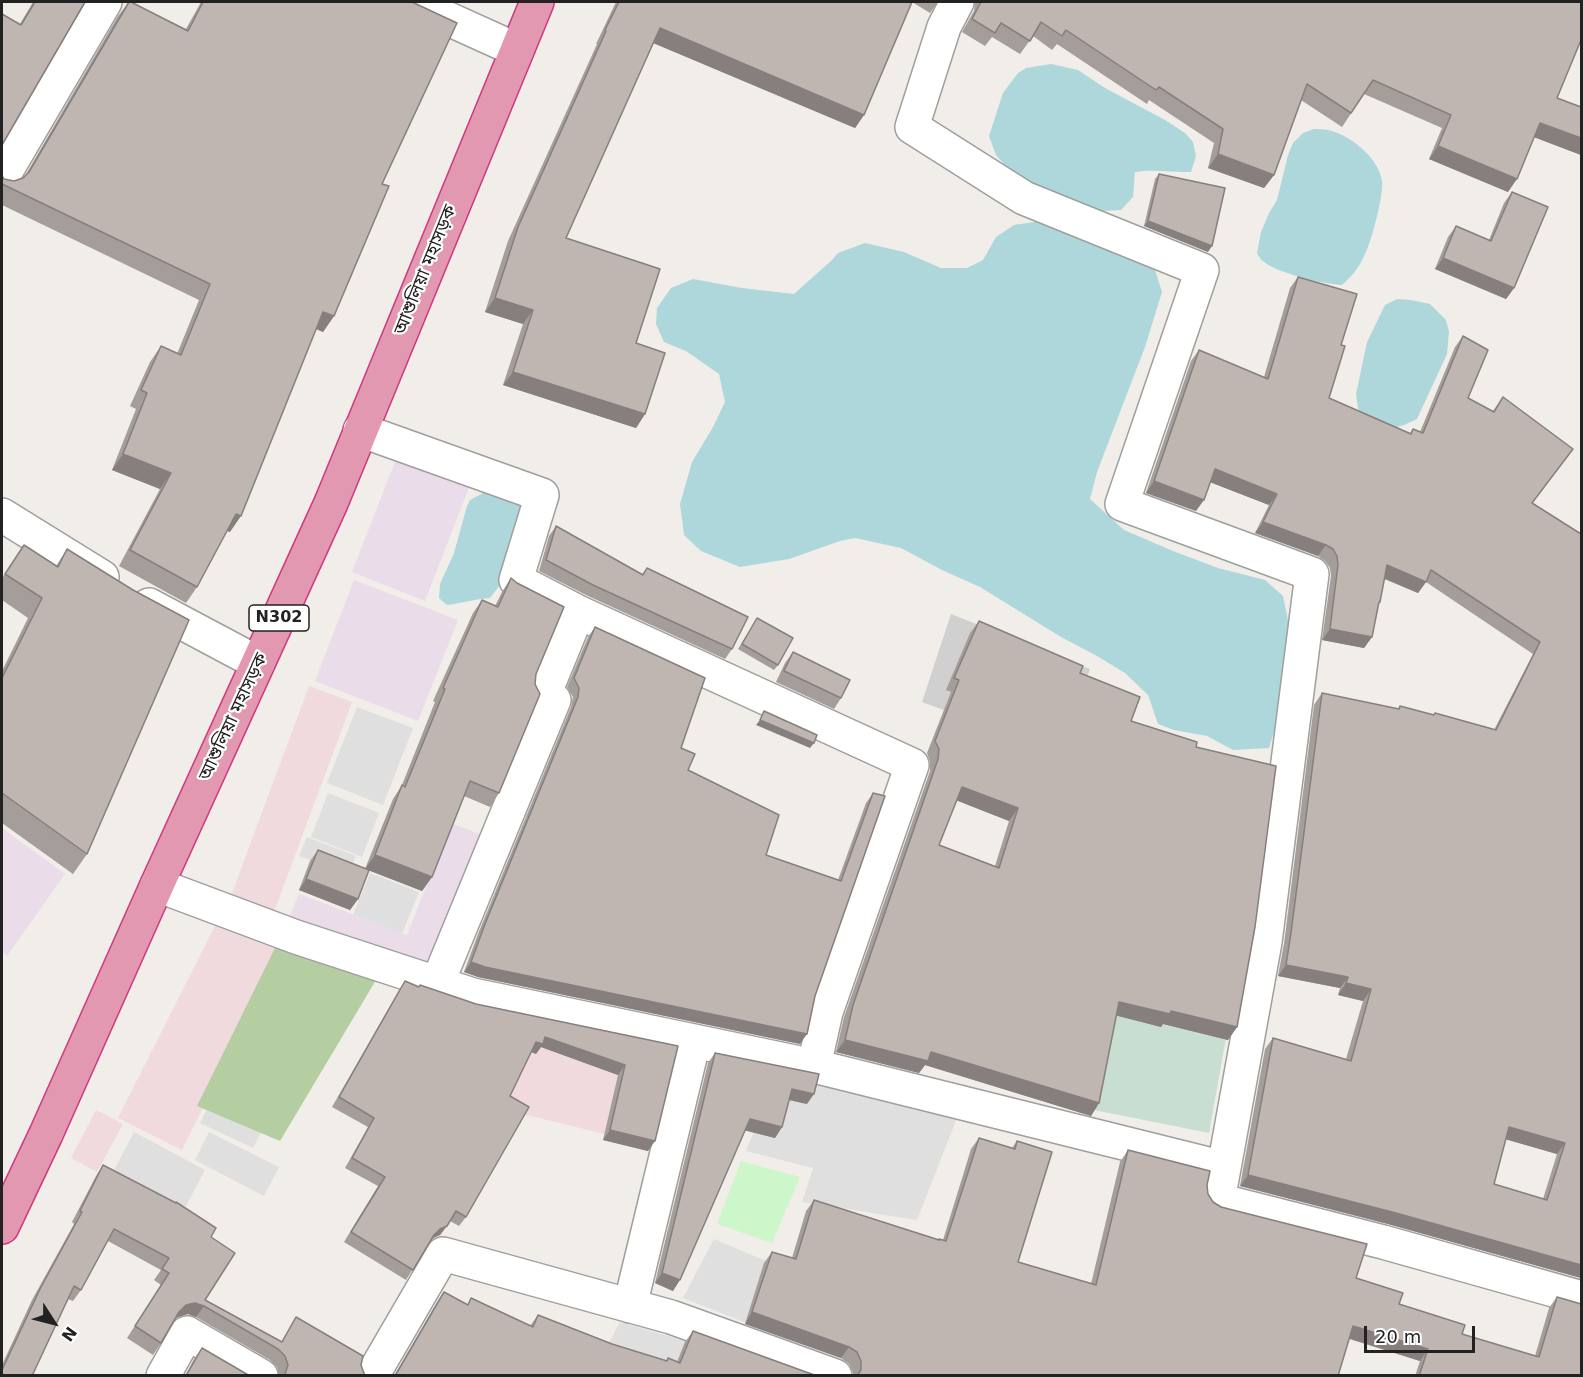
<!DOCTYPE html>
<html>
<head>
<meta charset="utf-8">
<style>
	body { margin:0 }
	#map { position:relative; width:1583px; height:1377px; overflow:hidden; background:#f1ede9; font-family:"DejaVu Sans",sans-serif }
	canvas { display:block }
	.frame { position:absolute; inset:0; border:3px solid #222; pointer-events:none }
	.north { position:absolute; left:24px; top:1293px; width:60px; height:60px; -webkit-text-stroke:4px #fff; paint-order:stroke; rotate:126deg; font-size:16px; font-weight:700; line-height:24px; text-align:center; color:#222 }
	.north::after { content:''; display:block; margin:auto; width:21px; height:27px; background:#222; clip-path:polygon(50% 0,100% 100%,50% 72%,0 100%) }
	.scale { position:absolute; left:1364px; top:1326px; width:111px; height:27px; box-sizing:border-box; border:3px solid #222; border-top:0; padding-left:8px; font-size:18px; line-height:21px; white-space:nowrap; color:#222; -webkit-text-stroke:4px #fff; paint-order:stroke }
</style>
</head>
<body>
<div id="map">
<canvas width="1583" height="1377"></canvas>
<div class="frame"></div>
<div class="north">N</div>
<div class="scale">20 m</div>
</div>
<script>
const g = document.querySelector('canvas').getContext('2d');
g.lineJoin = 'round';
function paint(path, color) { g.fillStyle = color; g.fill(path, 'evenodd'); }
function stroke(path, color, width, dash) { g.strokeStyle = color; g.lineWidth = width; g.lineCap = dash ? 'butt' : 'round'; g.setLineDash(dash || []); g.stroke(path); }
function write(font, color, halo, rows, align = 'center') {
  g.font = font + ' "DejaVu Sans","Noto Sans Bengali",sans-serif'; g.lineWidth = 4.5; g.setLineDash([]); g.textBaseline = 'middle'; g.strokeStyle = halo; g.fillStyle = color; for (const [text, x, y, turn = 0] of rows) {
    g.save(); g.translate(x, y); g.rotate((+turn || 0) * Math.PI / 180); g.textAlign = isNaN(turn) ? turn : align; if (halo) g.strokeText(text, 0, 0); g.fillText(text, 0, 0); g.restore();
  }
}
const residential = new Path2D(`
	M357,707L413,728L383,805L327,783Z
	M328,793L379,813L362,857L311,837Z
	M307,837L356,856L348,875L299,856Z
	M370,873L419,892L402,934L353,915Z
	M227,1070L279,1096L253,1148L200,1123Z
	M777,1073L957,1118L917,1220L802,1202L813,1168L746,1151Z
	M134,1132L205,1170L183,1212L112,1174Z
	M209,1132L279,1167L264,1196L195,1160Z
	M714,1239L778,1266L754,1326L683,1298Z
	M620,1322L747,1359L591,1376Z`);
const commercial = new Path2D(`
	M309,686L352,702L271,920L228,904Z
	M220,916L283,948L182,1150L118,1118Z
	M514,1020L670,1050L646,1144L477,1103Z
	M96,1110L123,1124L97,1172L71,1158Z`);
const industrial = new Path2D(`
	M400,449L473,477L425,601L352,572Z
	M354,580L458,620L418,721L315,681Z
	M451,823L482,835L429,972L289,917L299,894L407,935Z
	M2,828L65,874L7,956L2,952Z`);
const religious = new Path2D(`
	M951,614L1090,669L1061,753L922,702Z`);
const forest = new Path2D(`
	M278,942L376,980L280,1141L197,1106Z`);
const wetland = new Path2D(`
	M1071,1005L1226,1038L1209,1133L1044,1100Z`);
const park = new Path2D(`
	M741,1161L800,1177L772,1243L717,1224Z`);
const water = new Path2D(`
	M1051,64L1078,70L1105,88L1165,120L1185,133L1193,142L1196,156L1191,172C1172,172 1153,169 1135,172L1133,197L1121,210L1101,211L1071,205L1038,190L1010,171L996,155L989,136L1003,93L1018,73L1026,68Z
	M1314,129C1318,129 1323,129 1328,130C1349,134 1379,158 1382,181C1384,194 1371,244 1364,256C1359,268 1351,277 1342,285C1324,284 1276,273 1263,261C1262,261 1257,254 1257,253L1261,232L1269,213L1277,200L1288,155L1293,143L1303,133Z
	M1041,221L1154,267L1162,292L1145,347L1097,472L1090,499L1124,530L1173,551L1218,568L1265,580L1283,596L1292,640L1279,716L1269,748L1233,750L1207,736L1174,730L1158,724L1148,695L1125,673L1097,656L1061,637L980,587L942,570L901,548L855,538L840,541L789,559L740,567L701,551L684,535L680,504L692,462L713,427L725,402L719,374L686,351L664,342L656,324L657,308L671,288L693,279L742,288L794,294L832,260L838,253L865,243L904,252L941,268H967L983,260L996,237L1014,225Z
	M1397,299L1411,300L1430,304L1446,320L1449,332L1447,354L1417,419L1404,425L1389,429L1359,415L1356,394L1367,342L1385,305Z
	M489,490L518,503L527,517L502,582L490,598C475,599 462,603 447,605L439,598L440,584L454,553L467,506L470,500Z`);
const minor = new Path2D(`
	M411,2L517,50
	M2,178L105,2
	M360,430L542,495L516,580L578,612L912,765L826,1012L814,1066
	M2,515L102,577
	M149,605L258,663
	M157,885L296,937L473,995L814,1066L1224,1168L1265,942L1312,574L1122,504L1202,270L1024,198L912,127L944,27L957,2
	M437,984L554,700L544,695L578,612
	M1224,1168L1218,1200L1383,1242L1582,1298
	M630,1306L694,1041
	M163,1376L187,1333L261,1376
	M372,1376L443,1254L671,1317L835,1376`);
const highway = new Path2D(`
	M2,1227L46,1134L157,885L331,503L537,2`);
const wall = new Path2D(`
	M33,2H85L2,145L20,24Z
	M129,2L186,29L201,2H412L382,184L334,316L323,332L316,329L230,532L227,531L197,587L186,603L119,566L160,489L112,470L136,409L130,406L150,362L161,346L177,354L199,300L2,205V176L4,179L14,181L23,178L25,176L118,16Z
	M616,2H938L930,13L912,2L864,115L855,128L653,43L566,238L636,343L645,414L636,428L503,385L523,324L485,312L508,241L597,44H596Z
	M975,2H1581L1557,98L1581,107V155L1534,137L1508,192L1429,159L1442,128L1364,94L1342,127L1301,100L1274,175L1264,188L1208,168L1214,143L1149,100L1147,104L1057,44L1052,50L1033,36L1020,54L992,37L985,46L962,32L974,11Z
	M1159,174L1208,252L1144,226L1155,179Z
	M1512,192L1514,288L1506,299L1435,269L1448,237L1456,226L1489,240L1504,203Z
	M1298,277L1341,345L1329,398L1410,433L1413,429L1420,432L1455,347L1463,336L1468,398L1493,411L1503,397L1573,449L1532,503L1581,1278L1388,1224L1240,1186L1265,1049L1273,1038L1346,1059L1363,1001L1338,995L1340,988L1278,976L1284,944L1314,705L1322,693L1398,709L1400,706L1433,715L1435,713L1494,730L1533,654L1426,582L1418,593L1384,579L1380,602L1378,605L1372,637L1364,648L1322,640L1331,576L1330,568L1325,561L1318,556L1255,533L1269,505L1210,482L1196,511L1146,493L1191,361L1199,350L1264,377L1290,288ZM1506,1139L1557,1154L1543,1199L1494,1184Z
	M556,526L642,574L647,568L732,649L725,659L586,595L539,571L549,536Z
	M24,545L56,566L67,549L87,854L73,874L2,823V671L28,618L2,600V578Z
	M511,578L536,674L499,793L490,807L464,796L432,877L422,891L369,870L358,899L350,910L299,890L310,861L318,850L365,869L393,799L402,785L435,702L433,701L473,613L482,600L495,606L502,592Z
	M757,618L778,665L774,670L738,649Z
	M979,621L1080,673L1131,721L1196,747L1237,1027L1228,1040L1163,1024L1161,1027L1116,1015L1099,1103L1091,1116L925,1065L919,1073L836,1052L844,1017L930,771V762L927,753L951,692L946,690L970,633ZM956,800L1009,821L995,866L939,845Z
	M595,627L681,748L688,770L766,855L838,880L866,803L873,793L815,996L800,1044L478,977L464,972L478,934L571,707L573,697L567,687L588,637Z
	M793,652L841,698L834,709L776,682L785,663Z
	M405,981L419,987L476,1004L678,1046L648,1151L603,1140L618,1075L541,1047L536,1054L531,1052L510,1096L466,1217L459,1226L450,1221L440,1235L433,1238L430,1241L406,1280L344,1242L378,1186L345,1168L368,1127L332,1107L399,990Z
	M715,1053L807,1104L789,1100L782,1127L775,1138L745,1130L673,1291L655,1283L708,1063Z
	M979,1138L1012,1148L1017,1141L1018,1262L1091,1284L1120,1162L1128,1150L1207,1185L1208,1194L1213,1202L1356,1278L1399,1304L1462,1334L1535,1356L1549,1308L1557,1297L1581,1376H1415L1420,1361L1349,1339L1338,1376H853V1372L849,1364L841,1358L745,1324L764,1263L772,1252L792,1258L806,1211L814,1200L938,1240H943L971,1149Z
	M103,1165L211,1237L205,1300L281,1342L296,1317L361,1365L365,1376H279L277,1367L270,1360L196,1317L188,1314L178,1317L174,1320L161,1343L153,1355L127,1338L161,1285L154,1280L161,1270L108,1241L81,1290L73,1301L68,1299L2,1376V1365L32,1300L74,1224L72,1222L96,1176Z
	M444,1292L467,1305L471,1298L530,1326L538,1315L612,1344L666,1361L668,1358L677,1362L685,1342L693,1331L817,1376H394L436,1304Z
	M202,1348L250,1376H185L194,1359Z`);
const shadedWall = new Path2D(`
	M660,28L864,115L855,128L651,42Z
	M1540,123L1581,138V155L1531,136Z
	M1438,146L1517,179L1508,192L1429,159Z
	M1218,154L1274,175L1264,188L1208,168Z
	M1148,221L1212,246L1208,252L1144,226Z
	M1443,258L1514,288L1506,299L1435,269Z
	M495,298L533,310L523,324L485,312Z
	M323,312L334,316L323,332L312,327Z
	M513,372L645,414L636,428L503,385Z
	M123,454L171,473L160,489L112,470Z
	M1215,469L1277,494L1269,505L1207,481Z
	M1154,481L1204,500L1196,511L1146,493Z
	M236,514L241,516L230,532L225,530Z
	M1263,522L1326,545L1318,556L1255,533Z
	M1387,565L1426,582L1418,593L1379,576Z
	M1330,629L1372,637L1364,648L1322,640Z
	M760,720L814,743L810,748L756,725Z
	M962,787L1018,808L1009,821L953,799Z
	M375,855L432,877L422,891L365,869Z
	M306,879L358,899L350,910L299,890Z
	M471,962L807,1034L800,1044L478,977L464,972Z
	M1286,965L1348,977L1340,988L1278,976Z
	M1346,983L1371,989L1363,1001L1338,995Z
	M1119,1002L1171,1011L1237,1027L1228,1040L1163,1024L1161,1027L1110,1014Z
	M545,1037L625,1065L618,1075L541,1047L536,1054L529,1051L536,1042Z
	M845,1040L931,1052L1099,1103L1091,1116L925,1065L919,1073L836,1052Z
	M792,1089L814,1094L807,1104L785,1099Z
	M750,1119L782,1127L775,1138L743,1130Z
	M1509,1127L1565,1143L1557,1154L1501,1138Z
	M610,1130L655,1141L648,1151L603,1140Z
	M1248,1175L1396,1213L1581,1265V1278L1388,1224L1240,1186Z
	M447,1226L440,1235L433,1238L427,1245L434,1235L440,1229Z
	M662,1273L680,1280L673,1291L655,1283Z
	M195,1303L204,1306L196,1317L188,1314L178,1317L171,1323L179,1312L186,1305Z
	M752,1312L849,1347L841,1358L745,1324Z
	M1353,1326L1428,1349L1420,1361L1345,1337Z`);
const building = new Path2D(`
	M35,2H85L2,145V14L21,25Z
	M129,2H131L188,31L203,2H412L457,23L382,184L389,186L334,316L323,312L241,516L236,514L197,587L130,550L171,473L123,454L147,393L141,390L161,346L181,355L210,284L2,184V176L4,179L14,181L23,178L29,172Z
	M619,2H912L864,115L660,28L566,238L660,269L636,343L665,353L645,414L513,372L533,310L495,298L518,227L606,31L605,30Z
	M981,2H1581V40L1557,98L1581,107V138L1540,123L1517,179L1438,146L1451,115L1373,80L1351,113L1307,84L1274,175L1218,154L1223,129L1159,87L1156,90L1066,30L1062,36L1041,22L1030,41L1001,23L995,33L972,19Z
	M1159,174L1225,188L1212,246L1148,221Z
	M1512,192L1548,207L1514,288L1443,258L1456,226L1491,241Z
	M1298,277L1357,294L1341,345L1345,346L1329,398L1411,434L1413,429L1423,433L1463,336L1488,350L1468,398L1494,412L1503,397L1573,449L1532,503L1581,534V1265L1396,1213L1248,1175L1273,1038L1351,1061L1371,989L1346,983L1348,977L1286,965L1291,933L1322,693L1399,709L1400,706L1434,715L1435,713L1496,730L1540,642L1431,570L1426,582L1387,565L1380,602H1379L1372,637L1330,629L1338,565L1337,556L1333,549L1326,545L1263,522L1277,494L1215,469L1204,500L1154,481L1199,350L1268,379ZM1509,1127L1565,1143L1547,1200L1494,1184Z
	M556,526L643,575L647,568L748,617L732,649L593,585L546,560Z
	M24,545L58,567L67,549L133,590L189,620L87,854L2,793V678L42,598L5,574Z
	M511,578L517,583L564,607L536,674L535,684L540,694L499,793L470,781L432,877L375,855L402,785L405,787L445,689L443,688L482,600L498,607Z
	M757,618L793,638L778,665L742,644Z
	M979,621L1083,666L1080,673L1140,697L1131,721L1197,742L1196,747L1276,766L1255,927L1237,1027L1171,1011L1170,1014L1119,1002L1099,1103L931,1052L928,1061L845,1040L853,1005L938,759L939,749L935,741L959,680L954,678ZM962,787L1018,808L999,868L939,845Z
	M595,627L705,678L681,748L695,754L688,770L779,815L766,855L841,881L873,793L885,796L815,996L807,1034L485,967L471,962L485,924L578,697L579,688L574,678Z
	M793,652L850,680L841,698L784,671Z
	M764,711L817,735L814,743L760,720Z
	M318,850L369,870L358,899L306,879Z
	M405,981L419,987L420,985L476,1004L678,1046L655,1141L610,1130L625,1065L545,1037L543,1044L536,1042L510,1096L529,1107L466,1217L456,1211L447,1226L440,1229L434,1235L413,1270L351,1232L385,1177L352,1158L374,1118L339,1097Z
	M715,1053L819,1074L814,1094L792,1089L782,1127L750,1119L680,1280L662,1273Z
	M979,1138L1015,1149L1017,1141L1052,1152L1018,1262L1096,1285L1128,1150L1210,1171L1207,1185L1208,1194L1213,1202L1221,1207L1367,1244L1356,1278L1403,1293L1399,1304L1465,1325L1462,1334L1539,1357L1557,1297L1581,1304V1376H1419L1428,1349L1353,1326L1338,1376H857L861,1370V1361L857,1352L849,1347L752,1312L772,1252L796,1259L814,1200L939,1240V1239L946,1241Z
	M103,1165L176,1203V1202L216,1228L211,1237L235,1253L205,1300L282,1342L296,1317L363,1356L361,1365L365,1376H284L285,1374L288,1365L285,1356L278,1349L204,1306L195,1303L186,1305L179,1312L161,1343L135,1326L169,1273L162,1269L169,1258L114,1229L81,1290L74,1286L32,1376H2V1370L40,1289L82,1212L80,1211Z
	M444,1292L468,1305L471,1298L533,1327L538,1315L612,1344L667,1361L668,1358L680,1363L693,1331L817,1376H395Z
	M202,1348L250,1376H186Z`);
const shields = [
	[279,618,60]
];
const shieldNames = [
	["N302",279,618]
];
const streetNames = [
	["আশুলিয়া মহাসড়ক",426,270,-68],
	["আশুলিয়া মহাসড়ক",234,717,-65]
];
paint(residential, '#e0dfdf');
paint(commercial, '#f0dadd');
paint(industrial, '#eadce9');
paint(religious, '#d0d0d0');
paint(forest, '#b4cda1');
paint(wetland, '#c8ded0');
paint(park, '#cef6cb');
paint(water, '#aed7db');
stroke(minor, '#9f9f9f', 36);
stroke(highway, '#cf3780', 36);
stroke(minor, '#fff', 33);
stroke(highway, '#e298b0', 33);
paint(wall, '#a49d99');
paint(shadedWall, '#867f7d');
paint(building, '#bfb6b2');
stroke(building, '#867f7d', 1.5);
for (const [x, y, w] of shields) { const box = new Path2D(); box.roundRect(x - w / 2, y - 13, w, 26, 4.5); g.fillStyle = '#fff'; g.fill(box); stroke(box, '#222', 1.5); }
write('bold 16px', '#222', null, shieldNames);
write('18px', '#222', '#fff', streetNames);
</script>
</body>
</html>
